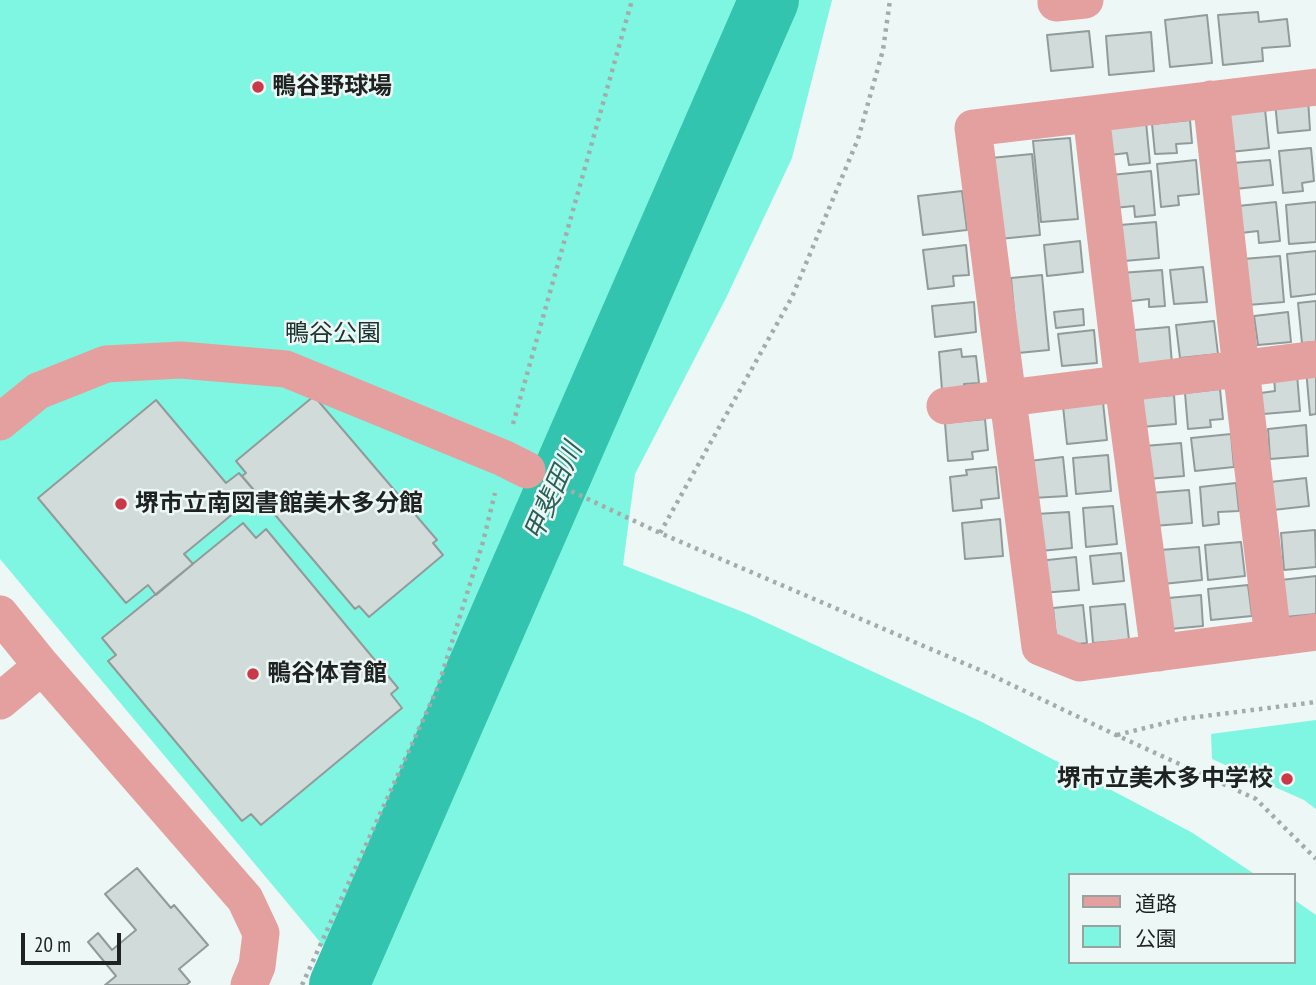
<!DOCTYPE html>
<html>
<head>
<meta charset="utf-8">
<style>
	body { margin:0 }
	#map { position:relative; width:1316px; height:985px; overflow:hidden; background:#edf7f5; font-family:"PT Sans Narrow","Noto Sans JP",sans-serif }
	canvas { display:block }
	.legend { position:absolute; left:1068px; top:873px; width:228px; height:91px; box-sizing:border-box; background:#edf7f5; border:2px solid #9aa2a0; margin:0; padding:9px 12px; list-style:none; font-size:21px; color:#1e2221 }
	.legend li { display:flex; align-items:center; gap:14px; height:35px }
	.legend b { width:35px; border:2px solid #9aa2a0 }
	.scale { position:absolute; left:21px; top:933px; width:100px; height:32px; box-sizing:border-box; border:4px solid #1e2221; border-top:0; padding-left:9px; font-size:21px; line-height:24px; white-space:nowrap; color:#1e2221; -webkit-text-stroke:5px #edf7f5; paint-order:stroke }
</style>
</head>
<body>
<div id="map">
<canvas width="1316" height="985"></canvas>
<ul class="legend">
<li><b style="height:9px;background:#e4a09f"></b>道路</li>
<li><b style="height:19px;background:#7ef6e1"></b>公園</li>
</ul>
<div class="scale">20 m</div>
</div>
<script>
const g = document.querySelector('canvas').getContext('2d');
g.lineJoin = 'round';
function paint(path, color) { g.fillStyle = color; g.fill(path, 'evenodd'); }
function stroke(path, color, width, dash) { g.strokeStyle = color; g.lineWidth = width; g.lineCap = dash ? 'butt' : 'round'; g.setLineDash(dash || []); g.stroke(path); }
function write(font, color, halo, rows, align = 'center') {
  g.font = font + ' "PT Sans Narrow","Noto Sans JP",sans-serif'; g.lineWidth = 5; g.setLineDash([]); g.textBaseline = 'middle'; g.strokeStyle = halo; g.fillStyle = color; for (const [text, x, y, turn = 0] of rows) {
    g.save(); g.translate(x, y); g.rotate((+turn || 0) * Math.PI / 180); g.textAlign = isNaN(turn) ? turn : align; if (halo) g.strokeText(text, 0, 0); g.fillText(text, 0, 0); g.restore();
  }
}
const green = new Path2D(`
	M0,0H832L792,158L726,298L635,474L623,565L748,614L982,722L1191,832L1256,875H1069V962H1293V899L1316,915V985H356L0,559Z
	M1316,720V809L1304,800L1212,759L1211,734Z`);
const river = new Path2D(`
	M339,985L769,0`);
const building = new Path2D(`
	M1258,12L1259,22L1287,19L1290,46L1262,48L1263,61L1223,65L1218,15Z
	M1207,15L1212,63L1170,67L1165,20Z
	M1089,31L1093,67L1051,71L1047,35Z
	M1151,32L1154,71L1109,75L1106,36Z
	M1308,99L1310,130L1278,133L1275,102Z
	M1265,109L1269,148L1230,152L1226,113Z
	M1190,120L1192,143L1176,144L1177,153L1155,154L1152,124Z
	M1146,122L1150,163L1129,165L1127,153L1110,155L1107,125Z
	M1070,138L1078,219L1041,222L1033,141Z
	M1311,148L1314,181L1302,183L1303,191L1283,193L1279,151Z
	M1032,154L1040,235L999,239L991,158Z
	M1196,160L1199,194L1178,196L1179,205L1161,207L1157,164Z
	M1270,160L1273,185L1235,189L1233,163Z
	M1151,171L1155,215L1135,217L1134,206L1114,208L1111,175Z
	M962,191L967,230L923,235L918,196Z
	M1276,202L1280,241L1259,243L1258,231L1241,233L1238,206Z
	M1316,202V242L1289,244L1286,205Z
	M1156,222L1159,258L1124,261L1120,225Z
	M1080,241L1083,272L1047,276L1044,245Z
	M966,245L969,275L953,276L954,286L928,289L923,250Z
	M1316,251V294L1291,297L1287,254Z
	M1280,256L1284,302L1248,305L1243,259Z
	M1203,267L1207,302L1174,304L1170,270Z
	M1162,270L1165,306L1149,307V299L1123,302L1120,273Z
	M1042,275L1049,350L1018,353L1011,278Z
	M1316,301V342L1302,343L1298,303Z
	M974,302L976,332L935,337L932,306Z
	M1083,309L1084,325L1056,328L1054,312Z
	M1288,312L1291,342L1258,345L1254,316Z
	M1214,321L1218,354L1180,358L1176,325Z
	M1169,327L1172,364L1138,367L1134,330Z
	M1094,330L1097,363L1062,366L1058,334Z
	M961,349L962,357L976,356L979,383L964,384V388L942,390L939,352Z
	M1316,368V414L1310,415L1306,369Z
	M1297,374L1300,411L1263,414L1261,393L1275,391L1274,376Z
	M1220,389L1223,419L1210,420L1211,427L1188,429L1185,393Z
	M1174,395L1176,424L1141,427L1138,398Z
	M314,396L437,540L433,543L443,555L369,617L359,606L355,609L242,476L246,473L236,461Z
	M156,400L226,483L239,473L257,494L184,554L193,564L156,595L148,585L126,603L38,498Z
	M1103,402L1107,440L1067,444L1063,406Z
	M985,419L988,450L972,452L973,459L948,461L945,423Z
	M1306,425L1308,456L1270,459L1268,429Z
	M1231,434L1234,467L1195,471L1191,438Z
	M1181,443L1184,476L1147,479L1144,446Z
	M1108,455L1111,491L1076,494L1073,458Z
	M1063,457L1067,496L1032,498L1029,461Z
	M996,467L999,498L981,500L982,508L953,511L950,477L967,475L966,470Z
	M1306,478L1309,506L1273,510L1270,482Z
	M1236,483L1239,511L1218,512L1219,524L1203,526L1200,487Z
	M1189,490L1192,523L1153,526L1150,493Z
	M1113,506L1117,544L1086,547L1083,508Z
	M1069,512L1072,548L1040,551L1036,514Z
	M1000,519L1003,556L965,559L962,523Z
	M243,523L256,538L266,529L398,688L391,694L402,708L261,825L251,814L242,821L108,661L116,655L102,638Z
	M1315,530L1316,567L1284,570L1281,533Z
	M1241,542L1245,576L1208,580L1205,545Z
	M1199,547L1202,580L1163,584L1160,550Z
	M1121,553L1124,581L1093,584L1090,556Z
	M1076,557L1079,590L1041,593L1038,561Z
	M1316,576V614L1285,617L1281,580Z
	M1248,585L1252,616L1211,620L1208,589Z
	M1201,595L1203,626L1170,629L1168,598Z
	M1125,604L1129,640L1093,643L1090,607Z
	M1083,605L1087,643L1057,646L1053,608Z
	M137,868L171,908L174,905L208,945L179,969L190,982L186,985H105L116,976L88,942L98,933L112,950L136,930L105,894Z`);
const path = new Path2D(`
	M513,424L632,0
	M556,484L660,533L989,674L1116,735L1256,799L1316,859
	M660,533L792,297L858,139L883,50L890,0
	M1117,735L1181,719L1316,702
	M302,985L438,687L483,542L495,493`);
const minor = new Path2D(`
	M1056,0V3L1085,0
	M1316,87L973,128L1040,647L1080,663L1316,632
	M1211,99L1241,369L1273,638
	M1091,114L1123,384L1159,653
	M945,406L1316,359
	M0,422L38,391L106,364L181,360L286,369L503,458L527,470
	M0,614L42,666L245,899L261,933L257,966L249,985
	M0,701L42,666`);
const markers = [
	[258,87,7,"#c93948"],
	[121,504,7,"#c93948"],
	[253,674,7,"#c93948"],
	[1287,779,7,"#c93948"]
];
const poiNames = [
	["鴨谷野球場",272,87],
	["堺市立南図書館美木多分館",135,504],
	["鴨谷体育館",267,674],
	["堺市立美木多中学校",1273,779,"right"]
];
const parkNames = [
	["鴨谷公園",333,334]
];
const waterNames = [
	["甲斐田川",554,492,-66]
];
paint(green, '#7ef6e1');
stroke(river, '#33c4af', 60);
paint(building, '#d1dbd9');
stroke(building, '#929b99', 2);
stroke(path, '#a4acab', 4.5, [3.5, 5]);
stroke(minor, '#e4a09f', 37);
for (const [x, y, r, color] of markers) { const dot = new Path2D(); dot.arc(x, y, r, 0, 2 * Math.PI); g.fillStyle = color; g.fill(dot); stroke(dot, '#edf7f5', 2.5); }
write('bold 24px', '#1e2221', '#edf7f5', poiNames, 'left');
write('24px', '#1b322e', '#edf7f5', parkNames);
write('italic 26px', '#286057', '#edf7f5', waterNames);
</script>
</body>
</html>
